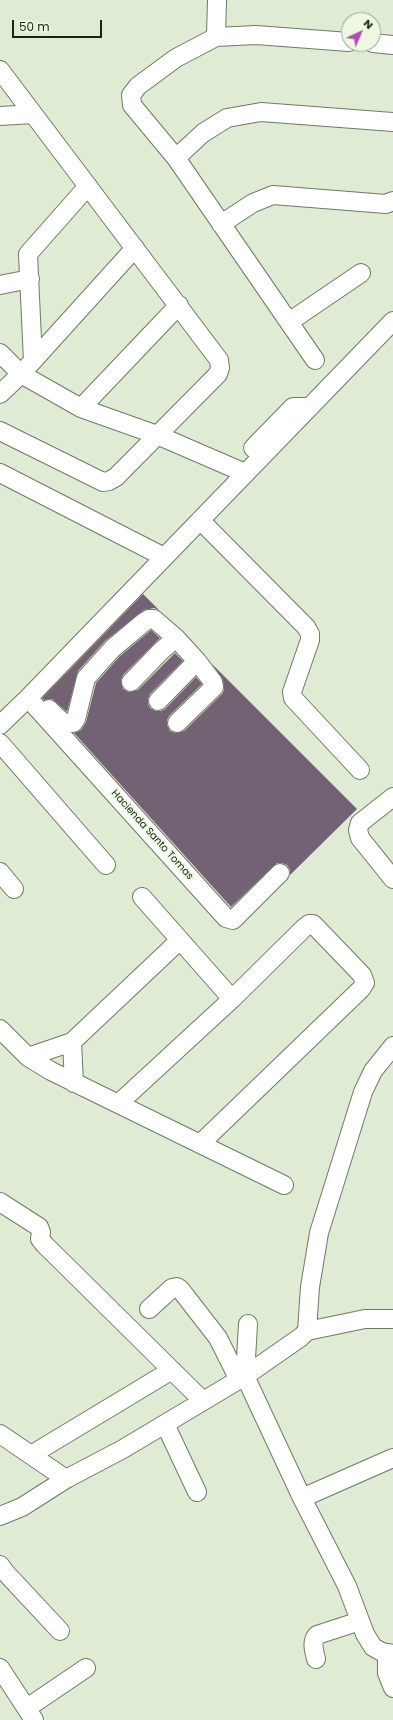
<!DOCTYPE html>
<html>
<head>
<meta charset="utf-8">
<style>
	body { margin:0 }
	#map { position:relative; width:393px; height:1720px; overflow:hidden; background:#dfebd3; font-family:Poppins,sans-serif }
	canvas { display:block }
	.north { position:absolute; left:341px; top:12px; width:40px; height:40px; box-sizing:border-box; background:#edf8e0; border:1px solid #9aa290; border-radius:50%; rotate:44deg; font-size:11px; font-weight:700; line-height:16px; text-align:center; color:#1d2119 }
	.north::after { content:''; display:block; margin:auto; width:14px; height:18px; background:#b04fb6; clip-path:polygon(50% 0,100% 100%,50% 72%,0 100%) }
	.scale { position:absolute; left:12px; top:20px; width:90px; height:18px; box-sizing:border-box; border:2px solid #1d2119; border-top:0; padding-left:5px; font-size:12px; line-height:14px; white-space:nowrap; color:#1d2119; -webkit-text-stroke:3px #edf8e0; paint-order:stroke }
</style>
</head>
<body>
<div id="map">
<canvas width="393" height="1720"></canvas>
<div class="north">N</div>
<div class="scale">50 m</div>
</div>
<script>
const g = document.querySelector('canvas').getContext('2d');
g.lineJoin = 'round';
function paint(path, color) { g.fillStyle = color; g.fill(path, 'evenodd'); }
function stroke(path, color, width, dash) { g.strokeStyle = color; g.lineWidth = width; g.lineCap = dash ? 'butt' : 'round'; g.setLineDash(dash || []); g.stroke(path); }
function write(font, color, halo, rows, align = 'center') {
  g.font = font + ' Poppins,sans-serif'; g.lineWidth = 4; g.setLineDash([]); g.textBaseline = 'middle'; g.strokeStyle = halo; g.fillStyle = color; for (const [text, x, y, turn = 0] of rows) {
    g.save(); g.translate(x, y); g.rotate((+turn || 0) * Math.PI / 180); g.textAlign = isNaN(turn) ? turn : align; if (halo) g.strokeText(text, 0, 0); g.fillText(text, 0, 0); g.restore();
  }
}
const building = new Path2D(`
	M143,594L159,610L154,608L144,610L105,641L78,671L67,712L52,699L44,700L42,698Z
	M151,630L160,638L123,675L121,680L123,689L129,692L138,690L175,653L183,661L150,694L148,699V704L150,708L156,711H161L165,709L196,677L202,684L169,716L167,720V725L170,731L175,733L184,731L222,694L224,690L223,680L212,664L357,809L290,875V870L287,865L282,863H277L231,907L74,733L81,730L86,722L96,683L120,656Z`);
const minor = new Path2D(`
	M216,37L217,0
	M373,43L393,45
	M0,70L219,360L220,368L218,374L116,477L109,481L103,482L0,431
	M0,116L33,114
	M176,158L203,133L227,118L261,112L393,122
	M221,224L253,203L273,195L386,204L393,201
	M0,285L30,279
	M179,305L81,408L157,435L245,473
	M289,322L361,273
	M0,353L21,374L81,408
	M315,360L176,158L132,105L131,95L138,86L176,58L216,37L256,35L349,42
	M33,361L28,254L88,186
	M0,394L21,374L135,248
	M253,448L293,407H310
	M0,473L164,557
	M200,520L306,627L310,634V640L292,692L293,698L360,770
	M28,698L226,918L233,920L280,873
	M158,701L197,661L176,638
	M49,709C56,716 62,725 73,723L76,719L86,678L113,648L144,622L149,619H154L176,638L161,651L131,682
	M177,723L214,687L213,682L197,661
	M0,725L28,698L393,321
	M0,743L106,865
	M393,797L360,823L358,830L360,838L393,879
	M0,872L14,889
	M142,897L232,999
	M0,1029L28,1057L51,1071L284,1185
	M72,1042L74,1083
	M28,1057L72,1042L180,940
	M118,1104L232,999L304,928L309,924H313L362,975L365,983L361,989L200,1144
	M0,1202L39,1227L41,1232L40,1239L45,1245L203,1401
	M149,1309L172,1288L177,1287L180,1289L218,1338L239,1380
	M248,1324L245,1376L302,1498L347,1586L365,1634L373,1647L382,1652L393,1654
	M307,1331L310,1287L319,1233L363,1092L373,1071L393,1046
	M165,1424L197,1492
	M0,1434L66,1479
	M31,1455L172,1370
	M302,1498L393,1458
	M0,1516L22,1507L66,1479L123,1449L245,1376L301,1337L307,1331L365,1319H393
	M0,1565L5,1572L60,1631
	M387,1653V1673L393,1688
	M316,1659C314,1651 311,1641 317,1635L360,1621
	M0,1668L34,1720
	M27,1708L86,1668`);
const streetNames = [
	["Hacienda Santo Tomas",152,835,48]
];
paint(building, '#736273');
stroke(minor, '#707a65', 20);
stroke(minor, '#fff', 18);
write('10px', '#1d2119', '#edf8e0', streetNames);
</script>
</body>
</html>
